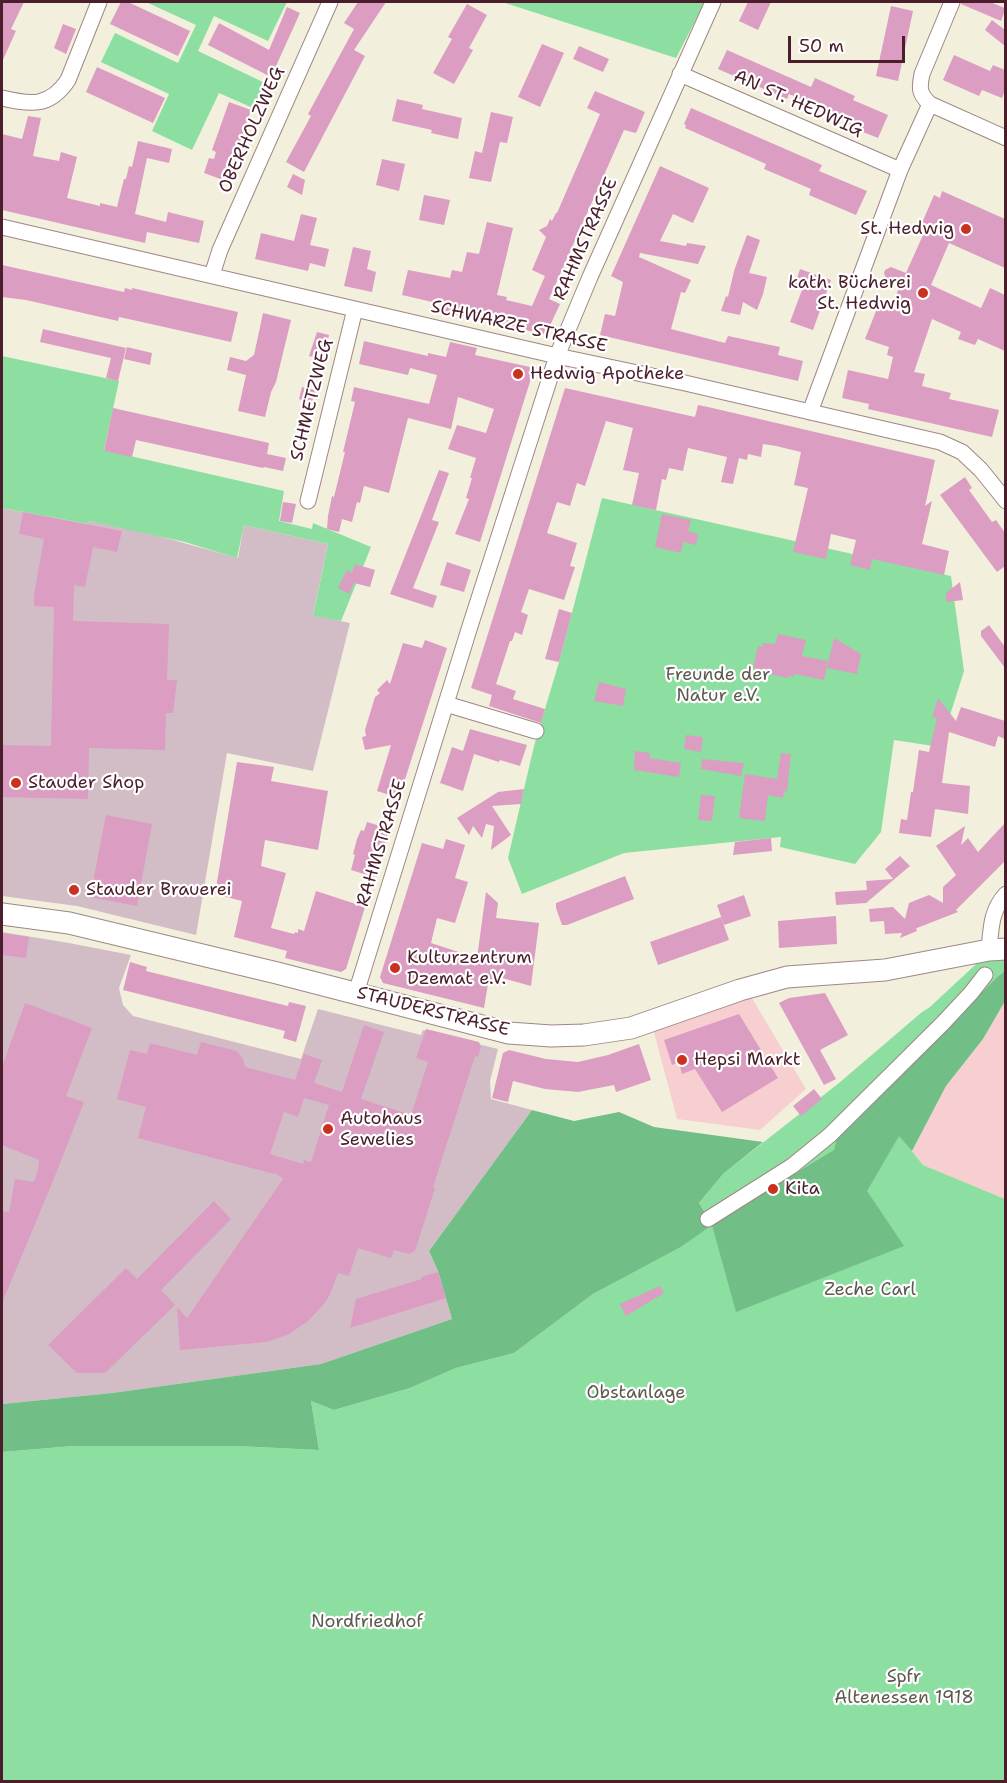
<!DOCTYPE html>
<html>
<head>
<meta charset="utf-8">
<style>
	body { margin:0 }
	#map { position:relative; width:1007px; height:1783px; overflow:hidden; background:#f3efdd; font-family:"Shantell Sans",sans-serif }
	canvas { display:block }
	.frame { position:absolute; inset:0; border:3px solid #4a1f2b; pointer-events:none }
	.scale { position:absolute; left:788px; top:36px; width:117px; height:27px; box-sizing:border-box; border:3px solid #4a1f2b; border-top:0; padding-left:8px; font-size:18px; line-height:21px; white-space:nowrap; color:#4a1f2b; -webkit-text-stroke:4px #fff; paint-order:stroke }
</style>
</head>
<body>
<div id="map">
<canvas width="1007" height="1783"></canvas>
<div class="frame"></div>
<div class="scale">50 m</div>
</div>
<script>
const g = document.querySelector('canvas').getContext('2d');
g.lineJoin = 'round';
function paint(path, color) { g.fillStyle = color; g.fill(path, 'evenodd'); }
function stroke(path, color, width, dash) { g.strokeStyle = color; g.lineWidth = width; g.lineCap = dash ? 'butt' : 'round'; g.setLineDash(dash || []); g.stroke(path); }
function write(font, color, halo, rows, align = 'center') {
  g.font = font + ' "Shantell Sans",sans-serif'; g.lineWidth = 4.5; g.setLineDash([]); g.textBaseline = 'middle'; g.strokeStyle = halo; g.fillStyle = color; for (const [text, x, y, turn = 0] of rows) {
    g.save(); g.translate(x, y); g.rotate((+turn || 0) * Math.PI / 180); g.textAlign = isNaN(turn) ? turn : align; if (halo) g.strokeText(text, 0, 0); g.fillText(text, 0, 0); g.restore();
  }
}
const built = new Path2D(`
	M749,993L806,1089L760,1130L677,1119L652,1025Z
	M1005,1001V1199L923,1165L912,1151L946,1086L983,1039Z`);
const industrial = new Path2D(`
	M2,508L87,524L89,521L141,531L238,558L244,525L328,544L313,615L350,623L313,771L227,753L196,935L77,906L2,896Z
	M2,932L69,943L131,955L119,988L123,1005L133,1016L301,1059L318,1009L421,1035L423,1030L498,1049L490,1081L491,1099L532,1110L429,1251L438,1271L452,1319L321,1364L112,1393L2,1404Z`);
const green = new Path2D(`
	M146,2H287L268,41L214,16L198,51L265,83L253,108L219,93L192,150L152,131L169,94L101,62L115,33L178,63L196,25Z
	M502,2H705L676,58Z
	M2,356L119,381L104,450L284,491L279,521L312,529L313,523L371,547L341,621L313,616L328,544L244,525L237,558L185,542L89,521L88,524L2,508Z
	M602,498L951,576L964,671L940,747L894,740L881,832L855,864L780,847L781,837L624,853L522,894L508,858L534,746L559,662Z
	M1005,950V971L997,977L946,1028L900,1136L923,1165L1005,1199V1781L2,1782V1452L73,1446H236L319,1450L311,1401L334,1410L410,1388L456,1368L514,1353L593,1294L681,1247L712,1224L699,1203L723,1174L839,1083L922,1012L930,1007L990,951Z`);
const forest = new Path2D(`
	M1005,971V1001L983,1039L946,1086L912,1151L899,1136L867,1191L904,1246L736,1312L712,1225L681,1247L593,1294L514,1353L456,1368L410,1388L334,1410L311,1401L319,1450L236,1446H73L2,1452V1404L112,1393L321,1364L452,1319L438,1271L429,1251L532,1110L574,1121L619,1112L654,1127L763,1142L723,1174L699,1203L712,1224L834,1150L840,1126L946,1028L997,977Z`);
const building = new Path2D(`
	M2,2H24L11,29L16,31L2,62Z
	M121,2H128L190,31L178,56L110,24Z
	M358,2H386L354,50L365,56L304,172L286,162L311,116L308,114L354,29L344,23Z
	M748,2H771L758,30L739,21Z
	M962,2H990L1005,8V10L1001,21L961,4Z
	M467,4L487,15L469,48L473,50L454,84L433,73L452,39L448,37Z
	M891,6L913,11L898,81L876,76Z
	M287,7L300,13L271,77L208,45L219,23L269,50Z
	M992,20L1005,30V46L985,30Z
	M63,24L76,29L66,54L54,48Z
	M542,44L564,53L540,107L518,97Z
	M579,46L609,59L603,72L573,59Z
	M727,50L811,87L815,78L855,96L853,100L888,115L878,138L843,124L845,119L789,94L787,99L718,69Z
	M954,55L990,71L993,65L1005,70V90L1002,98L982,90L979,96L943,80Z
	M97,67L165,98L153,123L86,92Z
	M595,91L645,112L636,133L624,130L549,299L560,304L547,332L543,334L439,311L441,304L402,295L408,270L450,278L452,270L462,272L467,252L479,254L487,222L513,228L497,295L507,297L506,300L532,306L545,276L532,270L546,237L539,230L547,226L550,219L552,221L556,213H557L600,114L587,108Z
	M397,99L423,105L422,109L462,118L458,139L431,133L432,130L392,121Z
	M229,102L251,110L226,181L204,173L209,158L214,159L216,152L212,150Z
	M691,108L822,165L819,171L867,191L856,215L809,195L811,189L764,169L766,164L685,128L686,125L684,124Z
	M491,112L513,117L507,143L500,142L491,182L469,178L475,151L482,153Z
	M28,116L41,118L33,156L59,161L61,152L77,157L67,198L100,206V203L117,207L124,179H126L129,166L132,167L138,141L172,149L169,163L147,158L135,214L166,222L168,212L204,221L199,243L147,232L145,243L2,210V134L22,139Z
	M382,159L405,164L399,191L376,185Z
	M660,166L709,188L693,223L673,214L660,241L686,246L687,243L706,246L698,264L640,253L639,257L691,280L685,293L681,292L671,329L725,343L728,336L780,347L778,355L803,361L798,381L600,335L605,314L615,316L623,282L611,276Z
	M293,174L305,180L302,195L287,187Z
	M942,191L1005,219V268L949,243L931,285L981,308L990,288L1005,295V351L978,339L975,345L958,339L961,332L932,319L914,372L925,374L922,386L951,393L949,399L999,410L992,437L868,409L869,404L842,398L848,370L888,379L893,357L887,355L889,347L865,339L878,306L889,311L900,286L887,281L884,273L885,270L891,267L906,273L927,226L922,223L934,195L940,198Z
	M424,195L450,200L444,225L419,220Z
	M301,214L317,218L310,245L329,249L325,267L310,263L308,271L255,259L261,233L294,241Z
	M747,235L760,240L749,273L767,277L763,294L757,310L743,302L740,315L721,311L726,296L728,297L734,271Z
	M353,247L371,251L367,269L376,272L372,292L344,286Z
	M2,265L124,292L125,288L132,290V288L238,312L231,342L133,320L119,317L118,321L26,300L2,297Z
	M800,269L831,280L813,330L790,322L802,290L794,287Z
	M263,313L291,320L276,382L271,392L265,417L238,411L246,375L227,370L230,357L246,361L254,355Z
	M43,329L126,348L118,381L106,378L111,358L40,342Z
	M317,332L329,335L323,359L309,356Z
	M364,341L428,356V353L446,357L450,342L477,348L475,355L530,367L533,372L480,542L455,534L469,499L466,498L472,478H470L476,458L448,449L457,425L486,433L494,409L458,397L451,429L408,418L389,493L364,486L360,503L357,502L352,522L342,519L339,532L327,529L328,516L332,496L334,497L345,452H343L355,402L351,401L354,387L429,404L437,375L410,368L408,375L359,364Z
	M127,347L152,353L150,365L124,359Z
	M302,387L315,390L312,403L299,399Z
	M565,388L695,417L698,405L708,407L935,460L925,506L932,501L922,544L949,551L944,575L872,559L870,570L850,565L856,540L831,534L826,559L793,552L808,488L794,485L801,452L776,446L763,444L761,457L748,454L747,460L739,458L733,484L721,482L727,457L688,448L683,471L669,468L666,480L662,479L656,510L632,505L639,473L623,470L633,428L606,421L585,486L577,483L570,506L557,502L547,533L577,543L570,566L575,567L564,600L529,589L521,612L528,615L522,635L515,632L512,641H510L496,684L516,691L513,699L545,709L541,723L489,706L492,695L471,688Z
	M113,408L269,443L267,454L286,458L283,471L264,467L263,468L136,440L132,457L104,451Z
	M439,470L449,473L432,520L439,522L413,588L437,596L433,608L390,594Z
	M965,477L972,488L969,490L992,522L996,520L1005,533V566L997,572L940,495Z
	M283,502L296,504L292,523L280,521Z
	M23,512L122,531L117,552L93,547L85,587L74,585L73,621L169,624L167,680H177L173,713H166L165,750L89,748L88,799L2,797V745L51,746L54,607L34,606V595L44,539L19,534Z
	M662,514L691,520L688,531L698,534L696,545L683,542L681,553L655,547Z
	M447,562L471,570L464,592L440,585Z
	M355,564L375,570L370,587L354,583L349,594L338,588L347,570L352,573Z
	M960,582L963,600L946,602V593Z
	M559,609L572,613L559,662L545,659Z
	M989,625L1005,647V668L981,636V631Z
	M778,634L806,640L802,656L828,661L824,680L794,674L793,677L788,676V678L764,673V670L753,668L758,646L762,647L763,643L775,644Z
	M834,638L861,654L857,674L827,668Z
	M425,640L447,648L399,798L377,791L391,745L365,750L362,737L366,736L365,730L375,697L380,693L377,690L387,680L390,684L403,643L422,648Z
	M599,682L626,689L623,706L594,701Z
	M938,698L956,721L961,707L1005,721V739L998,736L995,747L949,732L942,783L970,786L968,814L935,809L931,837L899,833L901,819L907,820L911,792H913L919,750L929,752L937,718L932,717Z
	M470,729L527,745L520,766L500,760L499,762L474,754L463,791L440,783L452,747L463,751Z
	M686,735L703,737L701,752L684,749Z
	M635,751L650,753L649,758L681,763L679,777L634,770Z
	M781,753L791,754L787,792L784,791L783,798L768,795L765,821L739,818L745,774L777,779Z
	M702,759L744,763L741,776L701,769Z
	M237,762L274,767L271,781L328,791L318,850L265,840L261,866L286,873L271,928L294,934L295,932L298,933V929L304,931L316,891L365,907L346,969L341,972L285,958L287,951L234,937L242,901L215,894Z
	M524,789L521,804L492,806L511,835L491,850L494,826L486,824L482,838L473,826L469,835L457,818L498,792Z
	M701,795L715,796L712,821L698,820Z
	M106,815L152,824L137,906L90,897Z
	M367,822L390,829L374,877L351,870L355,855L353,854L357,839L361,830L364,831Z
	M1005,823V861L956,910L958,912L917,928L916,929L917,931L900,938L902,933L885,934L884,921L870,922L869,909L893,907L905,919L909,903L929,895L943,903V887L956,875L936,846L965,826L961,845L968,838L978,852Z
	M771,838L772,851L733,855L735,842Z
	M446,839L465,845L455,878L468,882L455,923L437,918L431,943L477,958L486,892L498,903L496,918L539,923L531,986L502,978L500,986L488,984L484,1008L383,983L380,977L422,843L443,849Z
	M900,856L910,866L866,903L836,905L835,892L867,890L866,881L893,879L885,869Z
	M625,876L634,899L567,925H562L556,908V903Z
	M744,895L751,916L724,925L717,905Z
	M836,916L837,944L779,948L778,921Z
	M721,917L729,940L658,965L650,942Z
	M2,933L29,937L26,958L2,955Z
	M130,962L147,967L146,971L235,993L288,1006L289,1002L306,1006L296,1042L283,1038L285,1031L123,990Z
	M825,993L848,1035L820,1050L836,1079L824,1085L779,1003L789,998Z
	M25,1003L92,1028L66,1096L84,1102L53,1181L2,1303V1211L9,1212L15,1179L34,1182L38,1170L39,1160L2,1145V1067Z
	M739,1014L778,1078L722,1112L695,1069L682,1074L679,1062L672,1065L664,1040Z
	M364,1025L384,1032L361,1099L411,1115L428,1062L416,1058L426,1029L479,1042L481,1047L478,1057L475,1056L433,1187L435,1188L415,1251L409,1254L394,1250L391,1258L358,1248L349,1276L338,1273L330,1294L324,1304L308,1321L289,1334L267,1342L180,1350L177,1307L187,1318L283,1179L276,1173L274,1174L138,1138L146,1107L117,1099L130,1050L147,1054L150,1043L197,1055L201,1042L237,1051L243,1059L245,1067L295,1080L304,1054L322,1060L314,1083L342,1092ZM304,1098L329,1105L311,1162L304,1160L303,1164L270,1154L284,1112L298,1117Z
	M639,1044L651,1080L616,1092L614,1085L578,1092L545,1089L513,1081L508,1102L492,1098L503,1053L509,1050L546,1059L578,1062L608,1055Z
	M814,1089L822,1099L801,1116L793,1106Z
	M214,1201L231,1219L161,1290L175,1305L105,1373H77L48,1345L126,1268L137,1279Z
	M438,1272L446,1298L350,1328L356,1299L422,1279L421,1277Z
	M660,1286L664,1293L626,1316L620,1304Z`);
const street = new Path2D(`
	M952,2L922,74C919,88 919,94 930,104L1006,138
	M680,74L900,170L810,412
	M2,98C31,105 50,107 68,80L99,2
	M900,170L930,104
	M2,227L557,356L685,383L940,442L962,452L981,470L1006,501
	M212,275L220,250L330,2
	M308,501L355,309
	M446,704L536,731
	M989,950C991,928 991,910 1006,894
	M356,993L471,623L557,356L590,277L713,2
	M708,1219L792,1166L830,1135L943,1023L971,993L985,975`);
const secondary = new Path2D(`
	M2,914L69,923L277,973L509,1033L551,1036L584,1035L631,1028L740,990L787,977L885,970L989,950L1006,949`);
const markers = [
	[966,229,6,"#c8321e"],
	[923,293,6,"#c8321e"],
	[518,374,6,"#c8321e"],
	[16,783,6,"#c8321e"],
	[74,890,6,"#c8321e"],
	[395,968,6,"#c8321e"],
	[682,1060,6,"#c8321e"],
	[328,1129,6,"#c8321e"],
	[773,1189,6,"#c8321e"]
];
const streetNames = [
	["AN ST. HEDWIG",798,104,24],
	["OBERHOLZWEG",252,130,-66],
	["RAHMSTRASSE",586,239,-66],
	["SCHWARZE STRASSE",519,327,13],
	["SCHMETZWEG",312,400,-76],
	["RAHMSTRASSE",382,843,-73],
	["STAUDERSTRASSE",433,1012,14]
];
const poiNames = [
	["St. Hedwig",954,229,"right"],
	["kath. Bücherei",911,283,"right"],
	["St. Hedwig",911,304,"right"],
	["Hedwig Apotheke",530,374],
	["Stauder Shop",28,783],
	["Stauder Brauerei",86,890],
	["Kulturzentrum",407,958],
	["Dzemat e.V.",407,979],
	["Hepsi Markt",694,1060],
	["Autohaus",340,1119],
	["Sewelies",340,1140],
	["Kita",785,1189]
];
const parkNames = [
	["Freunde der",718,675],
	["Natur e.V.",718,696],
	["Zeche Carl",870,1290],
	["Obstanlage",636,1393],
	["Nordfriedhof",367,1622],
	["Spfr",904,1677],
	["Altenessen 1918",904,1698]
];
paint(built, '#f7cfd1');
paint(industrial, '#d2bdc6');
paint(green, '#8cdfa1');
paint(forest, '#71be87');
paint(building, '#db9dc2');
stroke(street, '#9e8784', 17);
stroke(secondary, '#9e8784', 23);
stroke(street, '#fff', 15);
stroke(secondary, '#fff', 21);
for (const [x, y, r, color] of markers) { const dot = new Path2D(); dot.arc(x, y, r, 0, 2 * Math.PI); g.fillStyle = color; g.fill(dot); stroke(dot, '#fff', 2); }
write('18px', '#4a1f2b', '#fff', streetNames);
write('18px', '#4a1f2b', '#fff', poiNames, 'left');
write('18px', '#5e594e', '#fff', parkNames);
</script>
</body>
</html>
